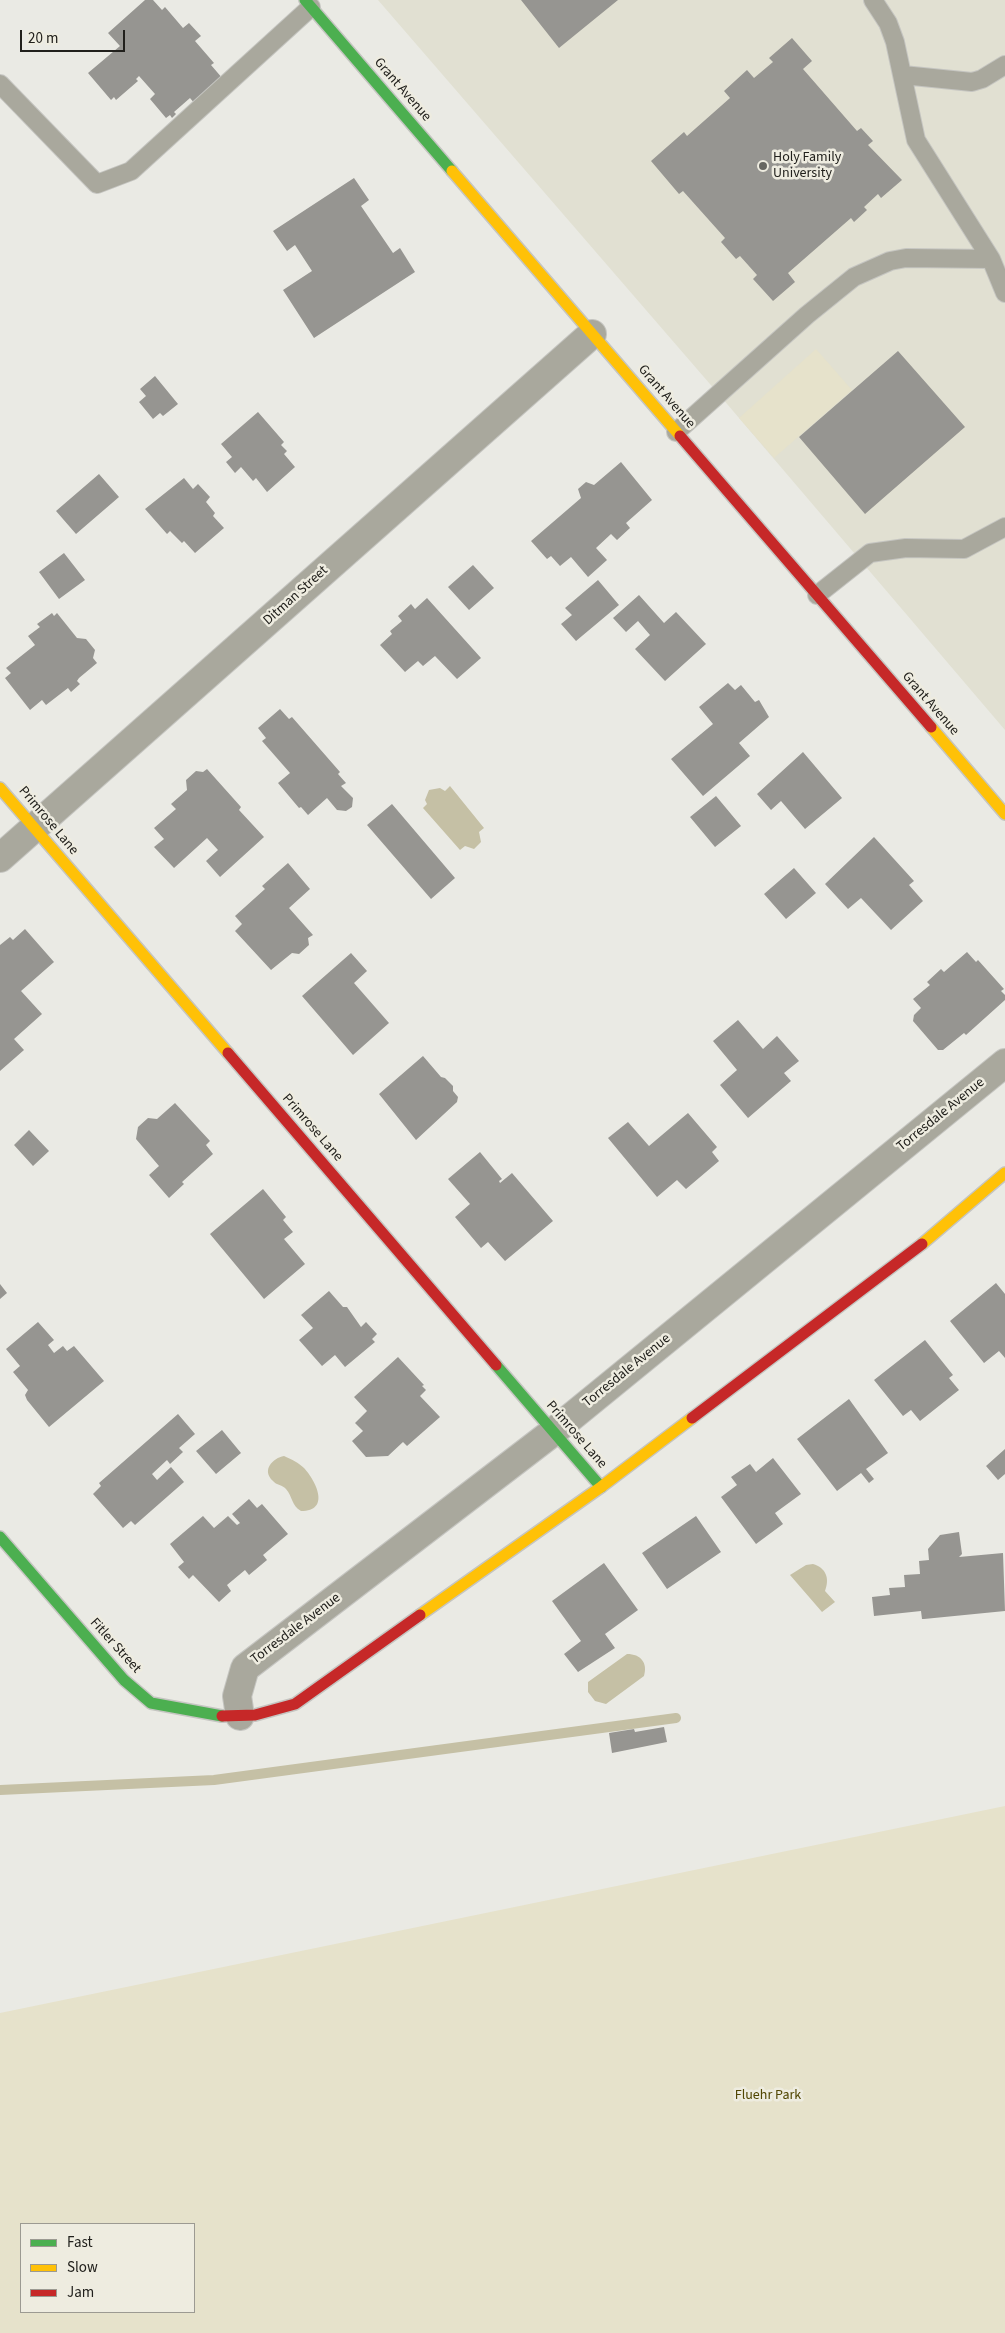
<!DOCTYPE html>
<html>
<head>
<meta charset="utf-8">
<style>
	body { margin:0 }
	#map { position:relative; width:1005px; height:2333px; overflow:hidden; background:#eaeae4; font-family:"Source Sans 3",sans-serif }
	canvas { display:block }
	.legend { position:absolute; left:20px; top:2223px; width:175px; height:90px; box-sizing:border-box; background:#eeece0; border:1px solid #9c9a92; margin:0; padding:6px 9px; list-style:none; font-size:15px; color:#21201c }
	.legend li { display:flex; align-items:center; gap:10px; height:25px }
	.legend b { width:25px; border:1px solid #9c9a92 }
	.scale { position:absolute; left:20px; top:30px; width:105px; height:22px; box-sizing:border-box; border:2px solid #21201c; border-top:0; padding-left:6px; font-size:15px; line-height:18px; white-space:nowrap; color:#21201c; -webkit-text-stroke:4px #eeece0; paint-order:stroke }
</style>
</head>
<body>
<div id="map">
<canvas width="1005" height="2333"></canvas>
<ul class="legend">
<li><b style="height:6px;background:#4caf50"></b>Fast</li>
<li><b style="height:6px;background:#ffc107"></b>Slow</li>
<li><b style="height:6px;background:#c62828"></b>Jam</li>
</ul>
<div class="scale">20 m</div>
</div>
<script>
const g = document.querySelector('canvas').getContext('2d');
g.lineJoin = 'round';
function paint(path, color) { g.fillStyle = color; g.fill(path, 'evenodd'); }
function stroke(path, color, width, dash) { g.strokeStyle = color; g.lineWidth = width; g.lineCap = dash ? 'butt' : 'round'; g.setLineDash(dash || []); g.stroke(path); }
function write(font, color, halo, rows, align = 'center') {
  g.font = font + ' "Source Sans 3",sans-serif'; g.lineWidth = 5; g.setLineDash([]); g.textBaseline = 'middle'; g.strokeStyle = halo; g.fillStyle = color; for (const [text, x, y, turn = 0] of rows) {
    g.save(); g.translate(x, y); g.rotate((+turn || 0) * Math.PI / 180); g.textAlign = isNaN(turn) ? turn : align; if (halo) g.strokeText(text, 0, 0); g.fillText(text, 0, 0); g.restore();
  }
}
const built = new Path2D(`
	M378,0H1005V730L716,391Z`);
const green = new Path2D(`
	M816,349L852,390L774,458L739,418Z
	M1005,1806V2333H0V2013ZM21,2224H194V2312H21Z`);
const water = new Path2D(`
	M450,786L484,828L479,832L481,842L474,849L465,846L460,850L423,808L427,804L425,800L429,790L440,788L445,791Z
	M284,1456C291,1459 299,1463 304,1468C316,1481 331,1511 301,1511C291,1505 293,1497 286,1489C283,1485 276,1485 273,1481C261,1470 273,1458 284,1456Z
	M813,1564C826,1568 830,1578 825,1591L835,1602L822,1612L790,1575L806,1565Z
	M627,1654C641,1654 648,1663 644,1676L606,1704L595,1701L588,1692V1682Z`);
const stream = new Path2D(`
	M0,1790L214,1780L676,1718`);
const building = new Path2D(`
	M145,0H153L162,10L165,7L183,28L189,23L201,36L195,41L214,63L211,65L223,79L195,104L190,98L174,112L176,114L172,118L170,115L166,118L150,99L155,94L139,76L136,79L138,81L116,100L114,97L111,100L88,73L120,46L108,33Z
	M521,0H618L559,48Z
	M792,38L812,61L803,69L857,131L861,128L873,141L868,145L902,180L881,198L878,194L864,207L867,210L854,222L851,218L788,273L795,282L773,301L753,279L757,275L740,256L736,259L721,242L725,238L683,191L679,194L651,161L684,132L687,136L730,98L724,91L747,70L754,78L773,62L769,58Z
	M354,178L369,200L361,206L393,253L400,248L415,272L314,338L283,290L312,271L295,245L287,251L273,231Z
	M898,351L965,427L865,514L799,437Z
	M155,376L178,404L163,416L160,413L153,419L139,402L146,396L140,389Z
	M258,412L284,442L281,445L287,451L284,454L295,467L267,492L256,478L253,481L241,467L235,473L226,462L232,457L221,444Z
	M621,462L652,500L626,523L630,528L617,540L611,534L596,548L607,560L588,577L571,557L560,566L551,556L547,559L531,541L581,498L578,489L586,482L594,485Z
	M99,474L119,497L76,534L56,511Z
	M184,478L193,489L198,484L210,497L206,502L215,513L213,516L224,528L195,553L184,541L182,543L170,531L167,534L145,509Z
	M64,553L85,580L59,599L39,572Z
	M473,565L494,588L469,610L448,587Z
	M598,580L619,605L576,641L561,624L572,615L565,608Z
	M639,595L664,623L676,612L706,644L665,681L635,649L650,635L638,621L626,632L613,618Z
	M427,598L481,658L457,679L435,656L423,666L418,661L405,672L380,645L392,634L390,631L402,621L398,616L411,604L415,609Z
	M52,613L54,616L57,613L77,638L86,639L95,650L93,658L97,663L79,678L77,681L80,684L71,692L68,688L46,705L42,700L30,710L5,678L11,673L6,668L35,645L28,636L40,627L37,624Z
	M728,683L735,690L741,685L755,702L759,700L769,717L739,743L750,756L703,796L671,759L713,724L699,707Z
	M280,709L289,719L292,717L340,772L338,774L346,783L341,786L353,798L352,807L346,811L337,810L327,798L308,815L301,807L299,808L278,783L290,773L262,741L266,738L258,728Z
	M803,752L842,798L805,829L781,801L771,810L757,794Z
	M207,769L241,807L239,810L264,837L220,877L206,861L218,850L207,838L174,868L154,847L164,839L154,828L176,809L171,804L187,790L186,780L196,771L203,772Z
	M716,796L741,826L715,847L690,817Z
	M392,804L455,878L431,899L367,825Z
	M874,837L914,881L909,885L923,901L891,930L861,898L848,909L825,884Z
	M288,863L310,889L289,908L313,935L308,938L309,945L299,954L292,953L271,970L235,931L242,924L235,916L265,889L262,886Z
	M794,868L816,893L786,919L764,894Z
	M25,929L54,962L21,991L42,1014L14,1039L24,1050L0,1071V945L10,937L13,940Z
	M967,952L976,962L978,960L1004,989L1001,991L1005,995V1000L966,1035L964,1033L943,1050H938L913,1021L914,1015L921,1008L913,999L930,985L927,982L941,969L944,972Z
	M351,953L367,971L354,983L389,1023L353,1055L302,996Z
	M738,1020L763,1049L777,1036L799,1061L784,1073L791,1081L748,1118L720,1085L737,1070L713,1041Z
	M423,1056L441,1077L445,1078L453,1086V1091L458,1097L457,1102L416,1140L379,1094Z
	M175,1103L210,1141L206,1145L213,1154L182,1182L184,1184L169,1198L149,1175L159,1166L136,1139L138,1127L148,1118L157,1119Z
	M688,1113L717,1147L712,1152L719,1161L686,1189L677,1180L657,1197L608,1138L628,1122L649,1146Z
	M29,1130L49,1151L33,1166L14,1145Z
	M480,1152L502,1179L499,1181L500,1183L512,1173L553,1221L505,1261L488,1242L481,1248L455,1217L470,1204L448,1179Z
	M263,1189L286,1217L283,1220L293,1232L284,1239L305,1264L264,1299L210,1234Z
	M996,1283L1005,1294V1358L999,1351L984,1363L950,1321Z
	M0,1284L7,1293L0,1299Z
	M329,1291L343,1307H347L361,1327L366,1322L377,1334L372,1339L375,1342L345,1367L335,1355L322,1366L299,1340L313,1328L301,1315Z
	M38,1322L54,1340L48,1345L54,1353L63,1346L67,1351L74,1346L104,1381L49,1427L27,1400L25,1395L28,1390L13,1372L20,1366L6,1349Z
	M925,1340L953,1375L949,1378L959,1390L920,1421L911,1410L903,1416L874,1380Z
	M398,1357L424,1385L422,1386L426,1390L420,1396L440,1417L407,1446L403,1442L388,1456L366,1457L352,1441L363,1431L355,1423L367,1411L354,1397Z
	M849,1399L888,1453L866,1469L874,1479L869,1483L861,1473L837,1491L797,1439Z
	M178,1414L195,1434L179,1448L183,1452L170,1464L167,1460L152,1474L157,1480L171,1467L184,1482L135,1525L131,1521L123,1528L93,1494L101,1486L99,1483Z
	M222,1430L241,1453L216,1474L196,1451Z
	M1005,1449V1474L998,1480L986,1466Z
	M773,1458L801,1494L775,1513L783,1524L756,1544L721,1497L737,1485L731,1477L750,1464L756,1472Z
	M249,1499L257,1508L262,1504L288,1534L263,1555L267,1560L249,1575L245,1570L227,1585L231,1591L219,1602L193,1575L189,1579L178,1567L184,1562L170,1544L203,1516L214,1528L228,1516L237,1525L240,1523L232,1514Z
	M696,1516L721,1552L667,1589L642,1553Z
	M959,1532L962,1554L959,1557L1003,1553L1005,1611L924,1619H922L921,1611L874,1616L872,1597L890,1595L889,1588L905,1587L904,1575L920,1574L919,1561L929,1560L928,1549L940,1535Z
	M604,1563L638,1610L605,1634L615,1648L578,1672L564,1654L581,1641L552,1601Z
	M664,1727L667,1742L612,1753L609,1733L634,1729L635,1732Z`);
const lane = new Path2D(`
	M873,0L888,23L895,42L916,140L991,259L1005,293
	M903,75L972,82L982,79L1005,65
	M0,84L97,184L131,171L311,7
	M676,432L807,315L854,277L890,261L906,258L991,259
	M817,595L870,553L906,548L964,549L1005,527`);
const street = new Path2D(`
	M0,858L592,334
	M240,1716L237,1696L245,1668L553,1432L1005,1063`);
const fast = new Path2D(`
	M305,0L452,171
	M496,1365L601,1487
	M0,1537L124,1680L151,1703L222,1716`);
const slow = new Path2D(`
	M452,171L680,436
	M931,727L1005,814
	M0,788L228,1053
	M922,1244L1005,1173
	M420,1615L601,1487L692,1418`);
const jam = new Path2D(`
	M680,436L931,727
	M228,1053L496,1365
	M692,1418L922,1244
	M222,1716L255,1715L295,1704L420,1615`);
const markers = [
	[763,166,5,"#676762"]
];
const streetNames = [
	["Grant Avenue",402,90,49],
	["Grant Avenue",666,397,49],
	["Ditman Street",296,596,-42],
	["Grant Avenue",930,704,49],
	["Primrose Lane",48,821,50],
	["Torresdale Avenue",941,1115,-39],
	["Primrose Lane",312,1128,49],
	["Torresdale Avenue",627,1371,-39],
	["Primrose Lane",576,1435,49],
	["Torresdale Avenue",296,1629,-37],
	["Fitler Street",115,1646,48]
];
const poiNames = [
	["Holy Family",773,158],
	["University",773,174]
];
const parkNames = [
	["Fluehr Park",768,2096]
];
paint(built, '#e1e0d2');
paint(green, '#e6e2cb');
paint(water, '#c5c0a5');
stroke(stream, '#c5c0a5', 10);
paint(building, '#969591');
stroke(lane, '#c5c5c1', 20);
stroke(street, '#c5c5c1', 30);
stroke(fast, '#c5c5c1', 14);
stroke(slow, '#c5c5c1', 14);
stroke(jam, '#c5c5c1', 14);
stroke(lane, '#a9a89d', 18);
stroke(street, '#a9a89d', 28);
stroke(fast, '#4caf50', 11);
stroke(slow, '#ffc107', 11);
stroke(jam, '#c62828', 11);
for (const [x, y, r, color] of markers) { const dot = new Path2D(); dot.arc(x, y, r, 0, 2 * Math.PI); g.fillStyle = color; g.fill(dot); stroke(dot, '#eeece0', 2); }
write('14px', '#21201c', '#eeece0', streetNames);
write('14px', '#21201c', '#eeece0', poiNames, 'left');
write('14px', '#514602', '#eeece0', parkNames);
</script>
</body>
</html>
